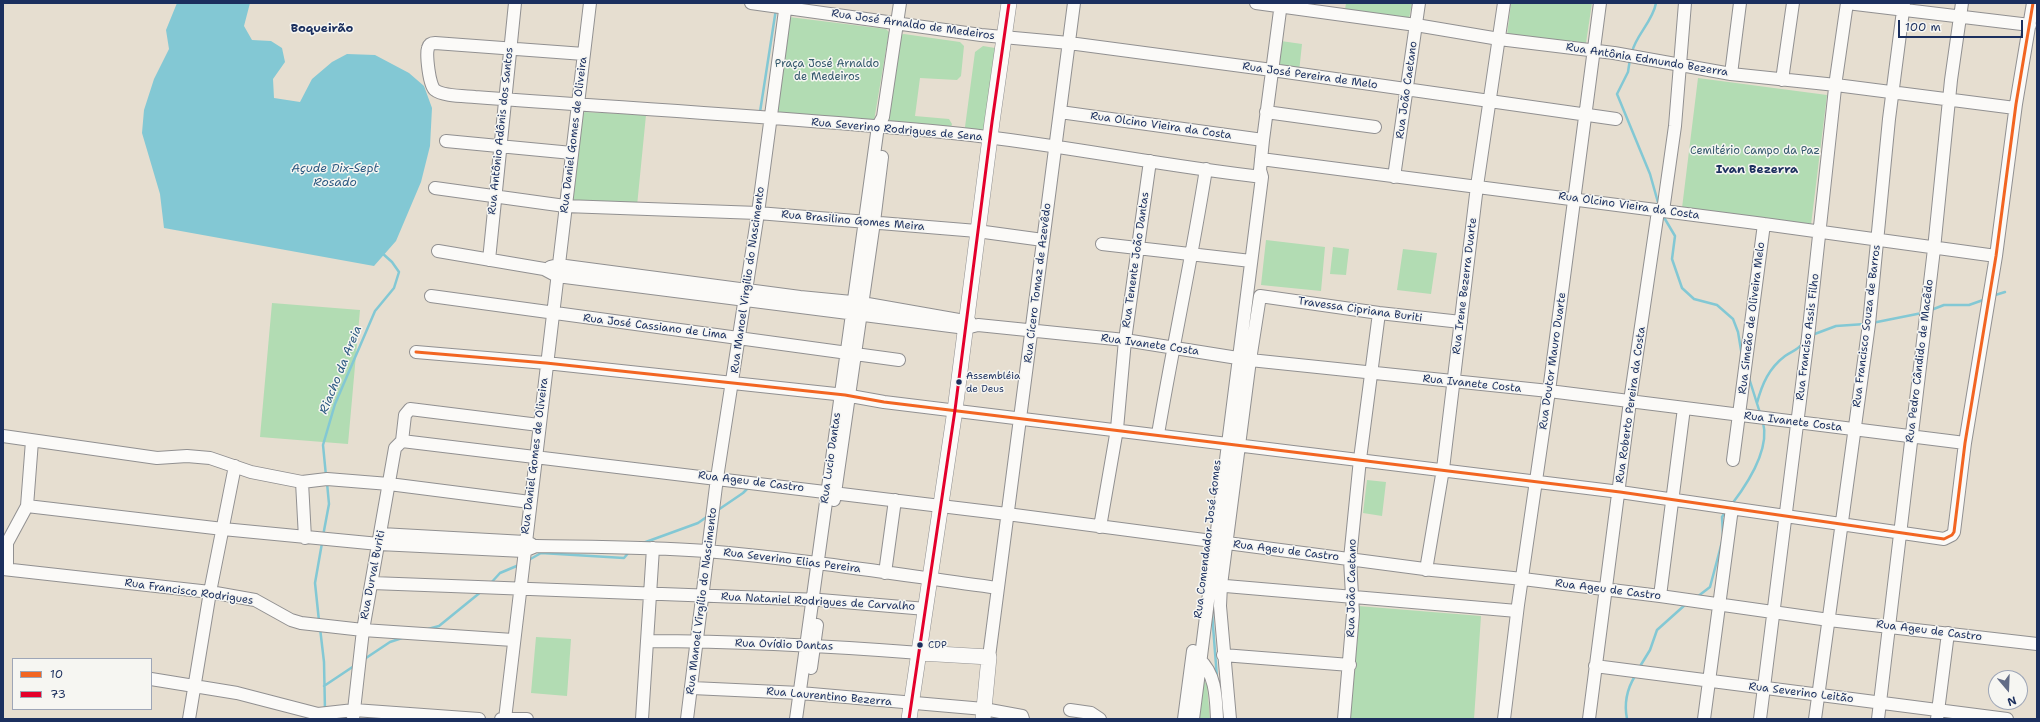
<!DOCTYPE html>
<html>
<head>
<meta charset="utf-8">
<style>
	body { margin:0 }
	#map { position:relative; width:2040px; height:722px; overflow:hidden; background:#e6ded0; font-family:"Shantell Sans",sans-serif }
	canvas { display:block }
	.frame { position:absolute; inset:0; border:4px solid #1b2f5e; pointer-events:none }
	.legend { position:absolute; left:12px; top:658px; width:140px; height:52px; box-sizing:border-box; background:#f6f6f2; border:1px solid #9ea6b7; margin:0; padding:5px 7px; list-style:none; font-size:12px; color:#1b2f5e }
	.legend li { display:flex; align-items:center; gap:8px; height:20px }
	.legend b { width:20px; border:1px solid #9ea6b7 }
	.north { position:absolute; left:1988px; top:670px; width:40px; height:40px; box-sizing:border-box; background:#f6f6f2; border:1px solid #9ea6b7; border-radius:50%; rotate:161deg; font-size:11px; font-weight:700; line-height:16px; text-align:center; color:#1b2f5e }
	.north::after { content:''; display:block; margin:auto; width:14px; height:18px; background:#626c86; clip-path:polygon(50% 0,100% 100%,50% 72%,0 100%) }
	.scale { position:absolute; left:1898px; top:20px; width:125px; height:18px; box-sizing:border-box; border:2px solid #1b2f5e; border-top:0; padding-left:5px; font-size:12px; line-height:14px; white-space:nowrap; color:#1b2f5e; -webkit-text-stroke:3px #f6f6f2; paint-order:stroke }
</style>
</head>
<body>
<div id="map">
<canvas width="2040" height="722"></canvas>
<div class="frame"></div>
<ul class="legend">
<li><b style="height:5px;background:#f26522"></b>10</li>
<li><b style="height:5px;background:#e4002b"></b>73</li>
</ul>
<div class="north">N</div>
<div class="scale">100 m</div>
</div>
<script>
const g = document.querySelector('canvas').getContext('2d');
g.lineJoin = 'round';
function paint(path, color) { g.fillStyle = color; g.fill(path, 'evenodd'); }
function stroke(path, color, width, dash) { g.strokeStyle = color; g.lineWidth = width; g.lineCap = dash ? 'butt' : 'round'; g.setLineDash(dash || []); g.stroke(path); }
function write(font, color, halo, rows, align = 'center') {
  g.font = font + ' "Shantell Sans",sans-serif'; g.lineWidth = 3; g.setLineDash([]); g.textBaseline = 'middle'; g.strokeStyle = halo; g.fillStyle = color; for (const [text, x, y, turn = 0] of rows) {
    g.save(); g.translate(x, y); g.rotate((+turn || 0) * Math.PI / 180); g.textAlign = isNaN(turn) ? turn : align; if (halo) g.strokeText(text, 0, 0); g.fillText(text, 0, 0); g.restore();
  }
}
const green = new Path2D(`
	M1346,3H1412L1409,19L1345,10Z
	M1511,3H1592L1586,43L1507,35Z
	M789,17L886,29L889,32L874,121L777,115Z
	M904,34L960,42L964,46L961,76L957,80L920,78L915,116L949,119L952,124L950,131L888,122L900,35Z
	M1281,41L1302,44L1299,72L1277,69Z
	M983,46L995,48L985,134L966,130L965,127L975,52Z
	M1698,78L1827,95L1811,225L1682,208Z
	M585,112L646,115L637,206L571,201L580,115Z
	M1266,240L1325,247L1321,291L1261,285Z
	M1333,247L1349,249L1346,275L1330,274Z
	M1403,249L1437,253L1431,294L1397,290Z
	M272,303L360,310L348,444L260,437Z
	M1367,480L1386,482L1382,516L1363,513Z
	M1358,606L1481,616L1474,719H1349Z
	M536,637L571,639L567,696L531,693Z
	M1204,680L1207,685L1210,719H1194Z`);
const water = new Path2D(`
	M177,3H250L244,26L252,40L271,41L282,48L285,62L273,79L274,98L300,102L312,79L332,62L347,54L375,55L409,73L424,86L432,108L430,146L421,182L396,241L374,266L164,228L160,194L142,133L144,110L154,79L169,49L166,30Z`);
const stream = new Path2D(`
	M1632,52C1636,35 1653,21 1656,3
	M1630,59L1628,72L1617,94L1650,174L1659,206
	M760,112L776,9
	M1662,214L1675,236L1672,259L1682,288L1694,299L1717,305L1733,319L1738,332L1742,356
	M1992,296L2005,292
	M1931,310L1944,305H1969L1986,299
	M1872,323L1922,313
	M1812,335L1836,326L1865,324
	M1749,378L1760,413
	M1757,403C1762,384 1769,368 1785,356C1792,351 1798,350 1803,343
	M326,476L323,445L335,404L375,311L394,288L399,272L392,262L382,253
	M1732,504C1748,483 1770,449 1763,422
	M718,510L743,493L749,487
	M1723,535L1722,517L1726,511
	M323,536L329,504L327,483
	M643,543L698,523L708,516
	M527,561L541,553L624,558L629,552
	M490,584L500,573L519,565
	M1697,597L1710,587L1722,542
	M1212,613L1217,678
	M319,621L315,583L322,543
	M320,628L324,662L325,711
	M428,629L439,626L482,591
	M363,660L390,642L402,638
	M1639,668L1650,650L1657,630L1686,604
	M324,686L354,666
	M1627,719C1624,704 1627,689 1635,676`);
const minor = new Path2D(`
	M751,3L981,35L1069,43L1272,70L1616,119
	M1256,3L1416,25L1499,39L1614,53L1731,74L1836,85L2015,108
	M1847,3L2030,25
	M584,54L435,43C432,43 429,44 428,48C426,54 429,86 435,90C442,96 465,96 475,97C637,109 800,118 962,134C1063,145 1162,166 1262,177
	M1731,74L1740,3
	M1782,80L1793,3
	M1060,112L1263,140
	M1266,112L1375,127
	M446,141L572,153
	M1261,159L1764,224L1996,256
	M1394,177L1419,3
	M435,188L565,206L758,213L977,231L1043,240
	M1663,211L1675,126L1685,3
	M1102,244L1251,261
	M438,251L544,269L557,276L966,328L978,325L1125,340L1250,360L1549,391L1965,443
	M489,260L515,3
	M550,267L558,265L800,297L862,303L970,322
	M431,296L899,360
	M416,352L546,363L845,395L884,402L1620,492L1944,539L1952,535L1954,532L1965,443L1996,256L2016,104L2033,3
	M1158,434C1173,345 1192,258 1206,169
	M3,436L157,458L187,456L210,458L251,472L302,482L327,479L389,484L530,502
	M402,441L405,415L410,409L539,425
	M1733,460L1764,224
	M302,482L305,538
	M834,500L874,222L882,157
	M27,506L223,529L379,544L524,551L536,546C593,547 649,547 706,551C803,559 901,575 998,588
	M1100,527L1117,429L1125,340L1150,161
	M381,534L525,542L531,544
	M3,569L210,592L255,600L291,620L301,623L363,630L513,640
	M7,569V543L27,506L32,441
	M1426,570L1443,469L1477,186L1504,3
	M885,573L895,500
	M372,583L820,600L926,609
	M1214,585L1517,611
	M1660,596L1684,408
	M648,641C739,641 829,646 920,653
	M1223,655L1350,665
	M989,657L1074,3
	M1199,659C1216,674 1216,698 1217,719
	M1595,666L2007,719
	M811,668L817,625
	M151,679L237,693L318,714L354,710L479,719
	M692,688L800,693L984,709L1022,716L1023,719
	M1070,710L1091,713L1100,719
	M189,719L210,592L235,466
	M353,719L363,630L395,448L402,441L1007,514L1432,570L1523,579L1660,596L1829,620L2037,644
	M501,719H527
	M505,719L590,3
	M642,719L653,548
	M687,719L717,478L758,213L786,3
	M796,719L878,126L883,117L900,3
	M1184,719L1193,651
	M1193,719L1262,177L1260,170L1263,140L1281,3
	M1230,719L1220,606L1221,585L1250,360L1260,296L1379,313L1461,322
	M1344,719L1353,614L1350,559L1360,459L1379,313
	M1504,719L1518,605L1549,391L1600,3
	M1589,719L1630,401L1658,211
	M1704,719L1732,508
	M1760,719L1808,337L1836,79L1847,3
	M1815,719L1869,324L1889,119L1904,3
	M1878,719L1934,249L1951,80L1962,3
	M1937,719L1948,633`);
const major = new Path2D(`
	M920,653L989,657L983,719
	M909,719L955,410L992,122L1009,3`);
const bus1 = new Path2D(`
	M416,352L546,363L845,395L884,402L1620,492L1944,539L1952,535L1954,532L1965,443L1996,256L2016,104L2033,3`);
const bus2 = new Path2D(`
	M909,719L955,410L992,122L1009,3`);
const markers = [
	[959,382,3.5,"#1b2f5e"],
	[920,645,3.5,"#1b2f5e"]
];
const busNames = [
	["Assembléia",966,376],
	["de Deus",966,389],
	["CDP",928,645]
];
const streetNames = [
	["Rua José Arnaldo de Medeiros",913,25,8],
	["Rua Antônia Edmundo Bezerra",1647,60,9],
	["Rua José Pereira de Melo",1310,76,8],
	["Rua João Caetano",1407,90,-82],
	["Rua Olcino Vieira da Costa",1161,126,8],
	["Rua Severino Rodrigues de Sena",897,130,5],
	["Rua Antônio Adônis dos Santos",501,131,-84],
	["Rua Daniel Gomes de Oliveira",574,135,-83],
	["Rua Olcino Vieira da Costa",1629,206,8],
	["Rua Brasilino Gomes Meira",853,221,5],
	["Rua Tenente João Dantas",1136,260,-82],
	["Rua Manoel Virgílio do Nascimento",748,280,-82],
	["Rua Cícero Tomaz de Azevêdo",1038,283,-83],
	["Rua Irene Bezerra Duarte",1465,286,-83],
	["Travessa Cipriana Buriti",1360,310,8],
	["Rua Simeão de Oliveira Melo",1752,318,-83],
	["Rua Francisco Souza de Barros",1867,326,-83],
	["Rua José Cassiano de Lima",655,327,7],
	["Rua Franciso Assis Filho",1808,337,-83],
	["Rua Ivanete Costa",1150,345,8],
	["Rua Doutor Mauro Duarte",1553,361,-82],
	["Rua Pedro Cândido de Macêdo",1920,361,-83],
	["Rua Ivanete Costa",1472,384,6],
	["Rua Roberto Pereira da Costa",1631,405,-82],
	["Rua Ivanete Costa",1793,422,7],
	["Rua Daniel Gomes de Oliveira",535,456,-83],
	["Rua Lucio Dantas",831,458,-82],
	["Rua Ageu de Castro",751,482,7],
	["Rua Comendador José Gomes",1208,539,-83],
	["Rua Ageu de Castro",1286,551,7],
	["Rua Severino Elias Pereira",792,561,7],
	["Rua Durval Buriti",373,575,-79],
	["Rua João Caetano",1352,588,-89],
	["Rua Ageu de Castro",1608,590,7],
	["Rua Francisco Rodrigues",189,592,8],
	["Rua Manoel Virgílio do Nascimento",702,601,-83],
	["Rua Nataniel Rodrigues de Carvalho",818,602,3],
	["Rua Ageu de Castro",1929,631,7],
	["Rua Ovídio Dantas",784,645,2],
	["Rua Severino Leitão",1801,693,7],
	["Rua Laurentino Bezerra",829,697,5]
];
const parkNames = [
	["Praça José Arnaldo",827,64],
	["de Medeiros",827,77],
	["Cemitério Campo da Paz",1755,151]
];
const neighbourhoodNames = [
	["Boqueirão",322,29],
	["Ivan Bezerra",1757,170]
];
const waterNames = [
	["Açude Dix-Sept",335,169],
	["Rosado",335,183],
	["Riacho da Areia",341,370,-68]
];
paint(green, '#b2dcb3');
paint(water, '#83c8d4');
stroke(stream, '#83c8d4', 2.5);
stroke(minor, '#919091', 14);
stroke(major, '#919091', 16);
stroke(minor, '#fbfaf8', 12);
stroke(major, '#fbfaf8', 15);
stroke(bus1, '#f26522', 3);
stroke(bus2, '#e4002b', 3);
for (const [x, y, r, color] of markers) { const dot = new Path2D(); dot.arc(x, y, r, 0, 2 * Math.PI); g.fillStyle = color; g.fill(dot); stroke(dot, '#f6f6f2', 1.5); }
write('10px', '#1b2f5e', '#f6f6f2', busNames, 'left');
write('11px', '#1b2f5e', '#f6f6f2', streetNames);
write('11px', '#365a6e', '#f6f6f2', parkNames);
write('bold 12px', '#1b2f5e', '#f6f6f2', neighbourhoodNames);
write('italic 12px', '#2d5a82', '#f6f6f2', waterNames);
</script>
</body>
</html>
